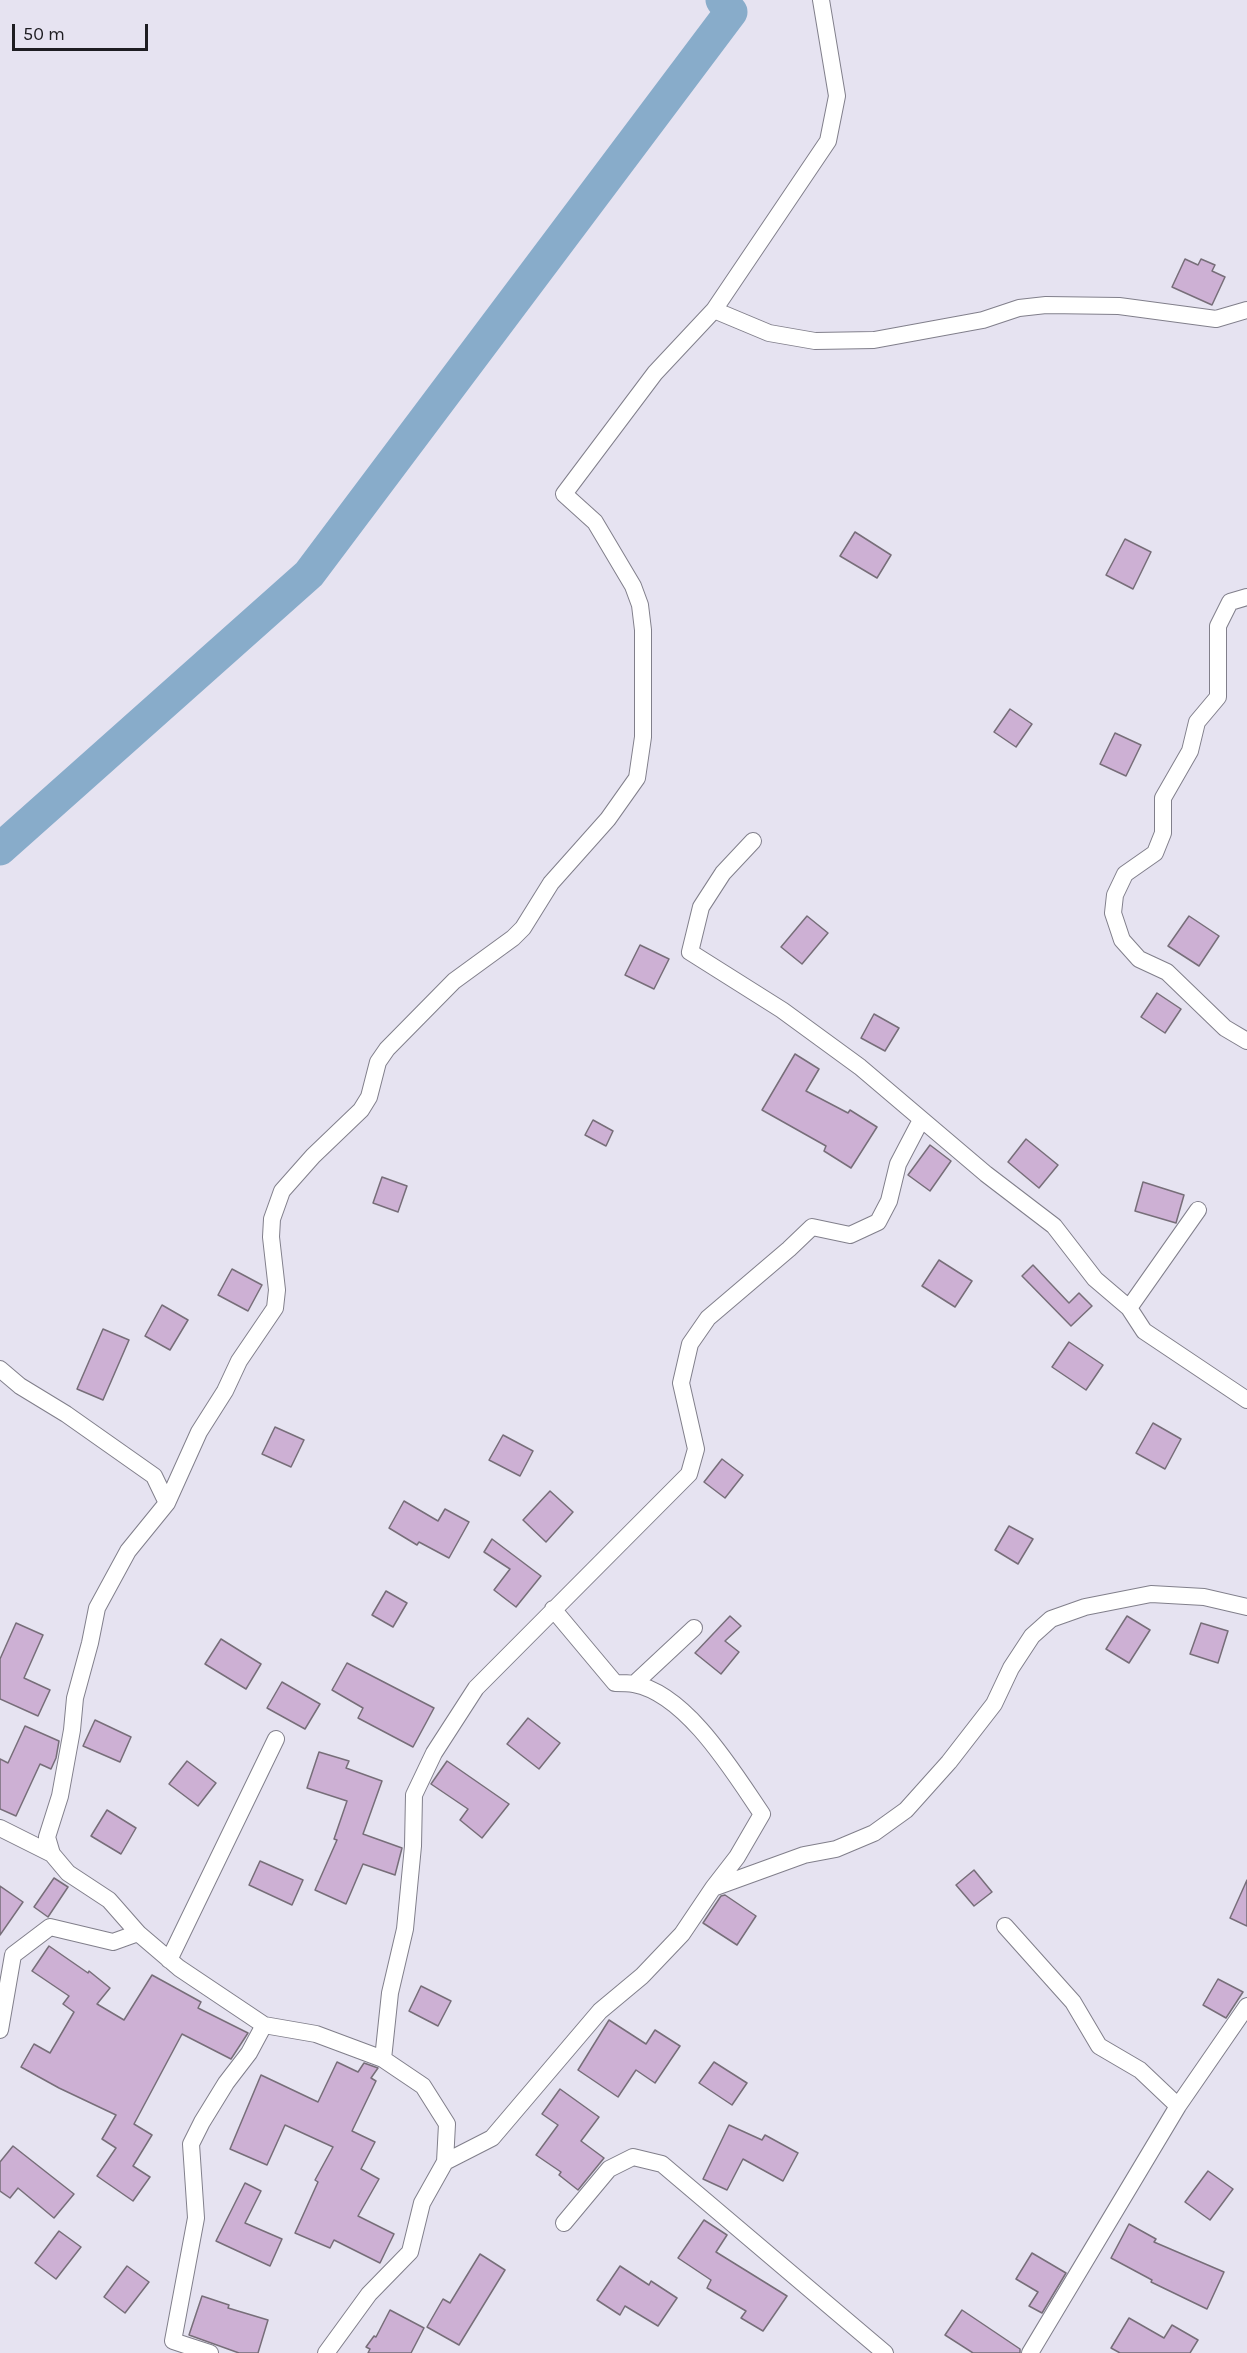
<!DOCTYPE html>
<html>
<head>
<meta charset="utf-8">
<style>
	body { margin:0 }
	#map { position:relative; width:1247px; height:2353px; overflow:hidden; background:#e6e3f1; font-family:Karla,sans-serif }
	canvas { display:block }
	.scale { position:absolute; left:12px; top:24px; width:136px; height:27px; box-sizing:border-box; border:3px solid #1e1d22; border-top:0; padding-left:8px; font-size:18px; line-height:21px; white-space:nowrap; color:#1e1d22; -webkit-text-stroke:4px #e6e3f1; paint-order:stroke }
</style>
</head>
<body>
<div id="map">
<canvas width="1247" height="2353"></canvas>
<div class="scale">50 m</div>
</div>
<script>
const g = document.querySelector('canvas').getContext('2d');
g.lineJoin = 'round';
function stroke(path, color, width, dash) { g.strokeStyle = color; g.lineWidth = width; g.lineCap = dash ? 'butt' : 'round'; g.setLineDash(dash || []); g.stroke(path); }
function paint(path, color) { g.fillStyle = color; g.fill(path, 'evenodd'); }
const river = new Path2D(`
	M0,849L309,574L731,12L722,0`);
const building = new Path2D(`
	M1185,259L1198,265L1201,259L1215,265L1212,271L1225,277L1212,305L1172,287Z
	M855,532L891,555L877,578L840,556Z
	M1125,539L1151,552L1133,589L1106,575Z
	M1010,709L1032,724L1016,747L994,732Z
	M1115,733L1141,745L1126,776L1100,764Z
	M807,916L828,933L802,964L781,947Z
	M1189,916L1219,936L1199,966L1168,946Z
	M640,945L669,959L654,989L625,975Z
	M1157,993L1181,1009L1165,1033L1141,1017Z
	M874,1014L899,1028L885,1051L861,1038Z
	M795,1054L819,1069L806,1091L848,1113L850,1110L877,1127L851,1168L824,1151L826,1146L762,1110Z
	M593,1120L613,1131L606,1146L585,1135Z
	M1026,1139L1058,1165L1039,1188L1008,1162Z
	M930,1145L951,1161L930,1191L908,1175Z
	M382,1177L407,1186L398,1212L373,1203Z
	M1143,1182L1184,1195L1176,1223L1135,1211Z
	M939,1260L972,1281L955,1307L922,1286Z
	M1033,1265L1069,1303L1079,1293L1092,1306L1071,1326L1022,1276Z
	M232,1269L262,1285L248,1311L218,1295Z
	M162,1305L188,1320L170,1350L145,1336Z
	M103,1329L129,1340L103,1400L77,1389Z
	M1069,1342L1103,1365L1086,1390L1052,1367Z
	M1153,1423L1181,1439L1165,1469L1136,1453Z
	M275,1427L304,1440L291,1467L262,1454Z
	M503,1435L533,1451L520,1476L489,1460Z
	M722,1459L743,1475L725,1498L704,1482Z
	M550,1491L573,1512L546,1542L523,1520Z
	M404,1501L438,1521L445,1509L469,1522L449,1558L419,1542L417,1545L389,1528Z
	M1009,1526L1033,1539L1018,1564L995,1550Z
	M492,1539L541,1576L516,1607L494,1590L510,1569L484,1552Z
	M386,1591L407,1603L393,1627L372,1615Z
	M730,1616L741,1626L725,1641L739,1652L721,1674L695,1653Z
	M1127,1616L1150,1630L1129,1663L1106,1649Z
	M16,1623L43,1635L24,1678L50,1690L38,1716L0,1699V1659Z
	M1201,1623L1228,1631L1218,1663L1190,1654Z
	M221,1639L261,1664L246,1689L205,1664Z
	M347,1663L434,1708L413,1747L358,1718L363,1708L332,1690Z
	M282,1682L320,1704L305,1729L267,1708Z
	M528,1718L560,1743L539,1769L507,1744Z
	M95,1720L131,1737L120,1762L83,1746Z
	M25,1726L59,1741L56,1758L51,1769L40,1764L16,1816L0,1809V1759L8,1763Z
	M319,1752L349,1761L346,1768L382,1781L363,1834L402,1848L395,1875L363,1864L346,1904L315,1890L337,1840L334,1839L347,1801L307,1788Z
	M187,1761L216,1783L198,1806L169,1784Z
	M447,1761L509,1804L482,1838L460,1820L468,1809L431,1784Z
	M107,1810L136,1828L121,1854L91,1836Z
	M260,1861L303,1880L292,1905L249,1885Z
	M974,1870L992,1892L974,1906L956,1885Z
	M54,1878L68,1887L48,1917L34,1907Z
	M1247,1880V1926L1230,1918Z
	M0,1886L23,1902L0,1935Z
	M725,1895L756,1916L737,1945L703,1923L721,1896Z
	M49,1946L88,1973L89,1971L110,1988L97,2004L124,2020L152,1975L201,2002L198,2008L248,2033L231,2059L182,2034L134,2124L152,2135L133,2166L150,2177L133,2201L97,2176L116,2148L102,2139L116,2115L59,2088L21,2067L34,2044L50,2053L74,2012L63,2004L69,1996L32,1971Z
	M1218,1979L1243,1992L1226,2018L1203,2005Z
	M421,1986L451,2001L438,2026L409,2011Z
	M609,2020L646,2044L655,2030L680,2046L655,2083L636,2070L618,2097L578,2070Z
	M337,2062L358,2072L364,2063L378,2068L371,2078L376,2081L352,2131L375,2142L361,2169L379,2179L358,2216L394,2234L380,2263L334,2240L330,2248L295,2233L318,2182L315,2180L333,2147L285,2125L267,2165L230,2149L261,2075L318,2102Z
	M714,2062L747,2083L732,2105L699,2083Z
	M560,2089L599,2117L581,2141L604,2158L578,2190L559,2175L561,2172L536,2155L558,2125L542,2114Z
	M729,2125L762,2140L765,2135L798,2153L783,2181L743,2159L727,2190L703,2179Z
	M13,2146L74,2194L54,2218L18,2188L10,2198L0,2191V2162Z
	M1208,2171L1233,2189L1210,2220L1185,2202Z
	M245,2183L261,2191L245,2223L282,2239L270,2266L216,2241Z
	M704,2220L727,2235L716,2252L787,2296L763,2331L741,2318L746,2311L707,2288L711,2280L678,2258Z
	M1129,2224L1156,2239L1154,2242L1224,2272L1207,2309L1151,2282L1152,2280L1111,2258Z
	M59,2231L81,2247L56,2279L35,2263Z
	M1032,2253L1066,2273L1042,2313L1029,2306L1038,2292L1016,2279Z
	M480,2254L505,2270L459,2345L427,2327L443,2299L450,2303Z
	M127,2266L149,2282L125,2313L104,2297Z
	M620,2266L649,2285L651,2281L677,2298L658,2326L625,2306L620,2315L597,2300Z
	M202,2296L229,2305L228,2308L268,2320L258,2353H239L189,2335Z
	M390,2310L424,2328L411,2353H368L370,2349L366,2347L374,2336L376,2337Z
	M962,2310L1020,2349V2353H973L945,2335Z
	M1129,2318L1164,2338L1172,2325L1198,2340L1190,2353H1120L1111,2348Z`);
const street = new Path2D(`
	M714,310L769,333L815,341L874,340L983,320L1019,308L1046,305L1119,306L1216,319L1247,310
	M1247,597L1230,602L1218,626V697L1197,722L1190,751L1163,798V833L1155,853L1125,874L1115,895L1113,913L1122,940L1139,959L1167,972L1225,1028L1247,1041
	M753,841L723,873L701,907L690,952L782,1010L860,1067L986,1174L1054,1226L1095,1279L1129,1308L1144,1331L1247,1400
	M1129,1308L1198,1210
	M0,1369L20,1386L66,1414L154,1476L167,1503
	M553,1609L615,1683C621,1683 628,1683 634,1684C687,1694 734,1773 762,1814L737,1857L713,1888
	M634,1684L694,1628
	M0,1828L52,1854
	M1005,1926L1073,2002L1099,2046L1140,2070L1178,2106
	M169,1960L276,1739
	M264,2025L316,2034L383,2059L423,2086L447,2124L445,2162
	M0,2030L13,1955L50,1927L113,1942L138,1933
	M383,2059L390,1993L405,1929L413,1846L414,1795L434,1753L476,1688L689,1474L696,1449L681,1383L690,1344L708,1318L789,1249L812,1227L850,1235L878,1222L889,1201L898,1164L921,1120
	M564,2223L609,2169L633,2157L662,2164L885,2353
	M210,2353L173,2341L196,2218L191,2144L202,2122L226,2083L249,2053L264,2025L179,1968L138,1933L109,1900L68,1873L52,1854L47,1837L60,1796L72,1730L75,1698L90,1643L97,1608L128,1551L167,1503L199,1432L225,1391L239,1361L275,1308L277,1290L271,1237L272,1219L282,1191L313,1156L361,1110L369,1097L378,1062L387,1049L454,981L513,938L523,928L551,883L608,819L637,778L643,737V630L640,605L633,586L595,522L564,494L655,373L714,310L828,141L837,96L821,0
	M326,2353L369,2294L410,2252L422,2203L445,2162L492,2138L600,2011L642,1976L682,1934L713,1888L804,1855L836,1849L874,1833L906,1810L949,1762L994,1704L1011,1668L1032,1636L1051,1619L1085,1607L1151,1594L1204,1597L1247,1607
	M1030,2353L1178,2106L1247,2006`);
stroke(river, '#88acca', 33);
paint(building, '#cdb0d4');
stroke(building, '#776e79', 1.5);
stroke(street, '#817f8b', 18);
stroke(street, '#fff', 16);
</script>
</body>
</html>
